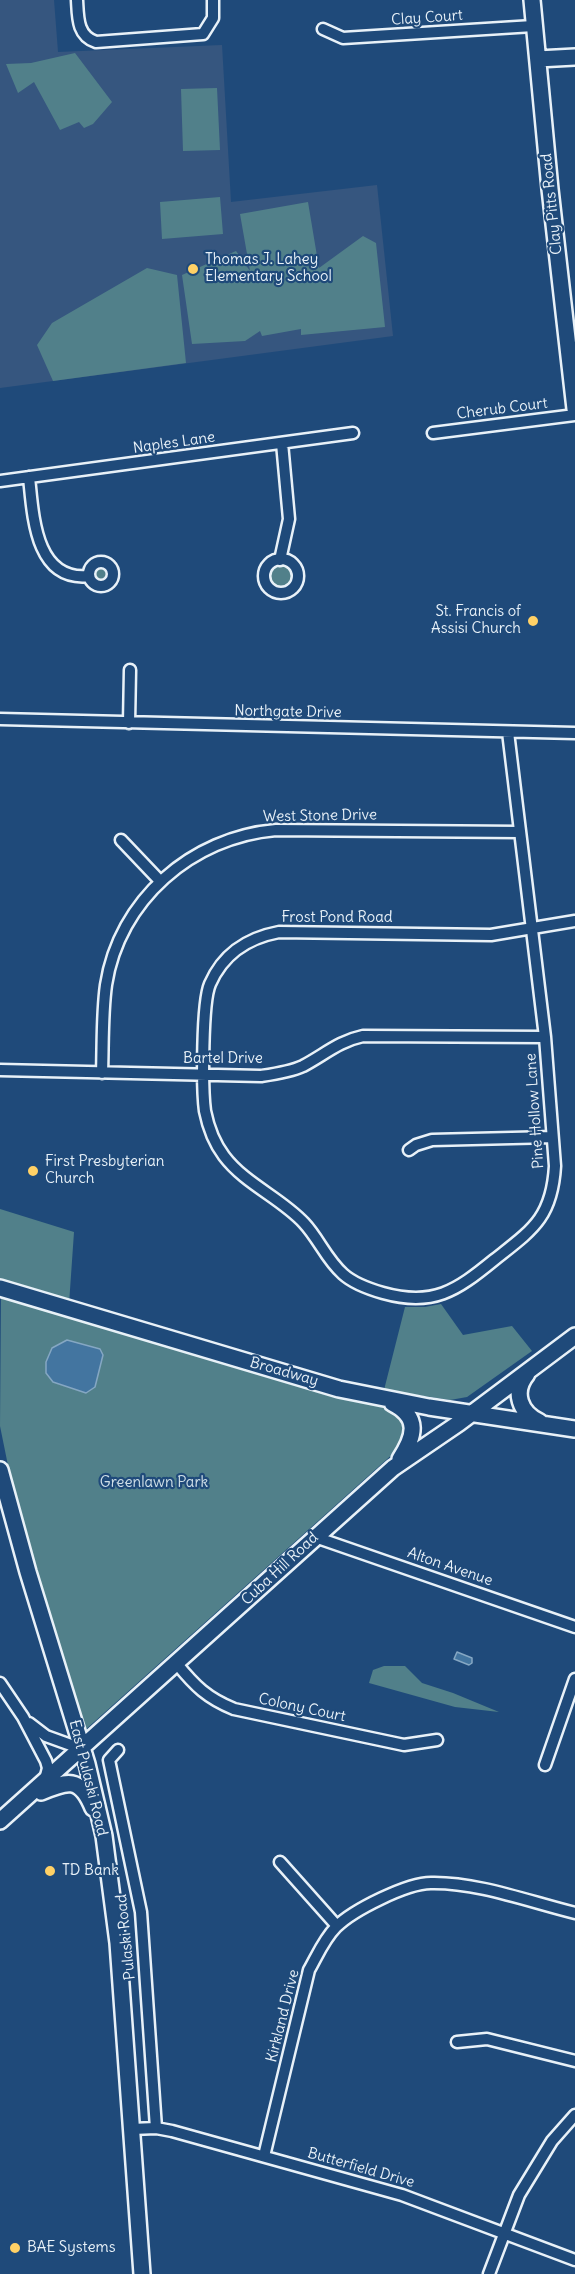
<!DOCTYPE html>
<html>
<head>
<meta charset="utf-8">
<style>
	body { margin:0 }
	canvas { display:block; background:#1f4a7a }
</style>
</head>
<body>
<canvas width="575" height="2274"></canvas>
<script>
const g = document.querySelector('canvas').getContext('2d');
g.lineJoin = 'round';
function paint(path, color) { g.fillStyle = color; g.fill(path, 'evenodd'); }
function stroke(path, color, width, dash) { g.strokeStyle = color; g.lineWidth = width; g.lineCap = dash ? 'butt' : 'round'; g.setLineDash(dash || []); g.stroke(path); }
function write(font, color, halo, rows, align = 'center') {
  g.font = font + ' Delius,sans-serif'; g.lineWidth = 4.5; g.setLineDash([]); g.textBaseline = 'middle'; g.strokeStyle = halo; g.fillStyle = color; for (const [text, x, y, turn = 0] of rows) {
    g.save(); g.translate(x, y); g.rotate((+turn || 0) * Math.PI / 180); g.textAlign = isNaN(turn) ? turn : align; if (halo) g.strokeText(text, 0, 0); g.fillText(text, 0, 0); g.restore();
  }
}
const built = new Path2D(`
	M0,0H54L58,52L222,45L231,202L377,185L393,336L0,388Z`);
const green = new Path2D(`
	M75,53L112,102L93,124L84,128L79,122L60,130L34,82L18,93L6,64L31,63Z
	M217,88L220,150L183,151L181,89Z
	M220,197L223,234L162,239L160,202Z
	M308,202L319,268L363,236L376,243L385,327L301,335V329L262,336L260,331L245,341L192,344L182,275L236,251L250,271L240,214Z
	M147,268L177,275L186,363L53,381L37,345L52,323Z
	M267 576a14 14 0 1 1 28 0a14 14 0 1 1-28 0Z
	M91 574a10 10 0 1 1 20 0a10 10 0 1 1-20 0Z
	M0,1209L74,1232L69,1304L5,1284L0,1278Z
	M1,1296L398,1411L406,1416L405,1443L84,1731L15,1500L0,1426Z
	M441,1304L463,1335L512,1326L532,1351L467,1397L450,1400L384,1390L405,1307H425Z
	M384,1666H405L422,1683L453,1693L499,1712L455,1707L369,1683L373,1670Z`);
const water = new Path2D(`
	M67,1340L100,1349L103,1355L95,1387L86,1393L53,1382L46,1373V1362L52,1348Z
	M457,1652L472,1658V1663L469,1665L454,1659Z`);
const street = new Path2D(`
	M77,0C78,17 77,36 96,42L203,34L213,18V0
	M323,29L343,38L533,26
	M433,433L575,415
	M29,477C33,515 35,582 89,576
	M0,481L353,433
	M264 576a17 17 0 1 1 34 0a17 17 0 1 1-34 0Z
	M280,560L289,519L282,443
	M89 574a12 12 0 1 1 24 0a12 12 0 1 1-24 0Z
	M0,719L575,733
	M129,723L130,670
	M508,732L545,1037L555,1166C552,1218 532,1230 494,1260C456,1291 433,1307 383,1293C369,1289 354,1284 343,1274C326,1259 319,1239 304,1223C281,1198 245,1184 224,1156C215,1144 208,1126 205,1111C202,1089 202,1002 210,984C223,954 247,938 279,932L491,935L575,921
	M121,840L160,881
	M0,1070L261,1076C275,1074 290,1072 303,1066C324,1055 339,1041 363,1036L545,1037
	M102,1073C103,1044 102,1014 106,985C119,900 192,837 276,830L520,832
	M409,1150L416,1145L432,1140L552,1137
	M315,1537L575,1627
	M177,1664C195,1686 207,1698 234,1709L404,1745L437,1740
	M0,1683L23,1717L46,1761L48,1768L45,1780
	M29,1723L46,1736L82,1749
	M118,1750L109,1760L141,1912L156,2128
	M545,1765L575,1679
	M280,1862L337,1926
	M457,2042L487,2039L575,2061
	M132,2129L156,2128L172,2131L402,2195L575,2260
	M264,2156L309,1970C317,1956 324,1939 336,1927C353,1910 407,1883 431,1883C477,1882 530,1902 575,1913
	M489,2274L519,2195L552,2141L575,2115`);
const secondary = new Path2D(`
	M532,0L550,189L575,409
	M538,59L575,57
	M0,1288L339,1389L429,1407L575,1429
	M527,1374C512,1392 520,1413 540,1422
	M392,1403C420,1417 415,1436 400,1459
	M0,1470L28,1572L87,1764L104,1836L118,1943L142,2274
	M41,1792C67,1781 80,1776 93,1808
	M0,1821L393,1468L459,1423L575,1336`);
const markers = [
	[193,269,6,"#ffd166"],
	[533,621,6,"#ffd166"],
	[33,1171,6,"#ffd166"],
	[50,1871,6,"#ffd166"],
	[15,2248,6,"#ffd166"]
];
const streetNames = [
	["Clay Court",427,18,-4],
	["Clay Pitts Road",552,204,-96],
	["Cherub Court",502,409,-7],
	["Naples Lane",174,443,-8],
	["Northgate Drive",288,712,1],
	["West Stone Drive",320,816,-1],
	["Frost Pond Road",337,918],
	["Bartel Drive",223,1059],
	["Pine Hollow Lane",535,1111,-94],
	["Broadway",284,1372,16],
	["Alton Avenue",450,1567,19],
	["Cuba Hill Road",280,1569,-43],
	["Colony Court",302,1708,12],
	["East Pulaski Road",88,1778,76],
	["Pulaski Road",126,1937,-96],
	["Kirkland Drive",283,2016,-76],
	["Butterfield Drive",361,2168,16]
];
const poiNames = [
	["Thomas J. Lahey",205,260],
	["Elementary School",205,277],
	["St. Francis of",521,612,"right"],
	["Assisi Church",521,629,"right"],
	["First Presbyterian",45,1162],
	["Church",45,1179],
	["TD Bank",62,1871],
	["BAE Systems",27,2248]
];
const parkNames = [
	["Greenlawn Park",154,1483]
];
paint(built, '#36567f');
paint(green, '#51808a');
paint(water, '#4375a0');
stroke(water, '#85a7c3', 1.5);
stroke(street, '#e8f1f8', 15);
stroke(secondary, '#e8f1f8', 20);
stroke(street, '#1f4a7a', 10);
stroke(secondary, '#1f4a7a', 15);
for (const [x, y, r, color] of markers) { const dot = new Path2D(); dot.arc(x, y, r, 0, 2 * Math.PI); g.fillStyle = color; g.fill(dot); stroke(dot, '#1f4a7a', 2); }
write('15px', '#e8f1f8', '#1f4a7a', streetNames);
write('15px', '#e8f1f8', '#1f4a7a', poiNames, 'left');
write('15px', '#d1e0e8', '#1f4a7a', parkNames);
</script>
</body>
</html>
